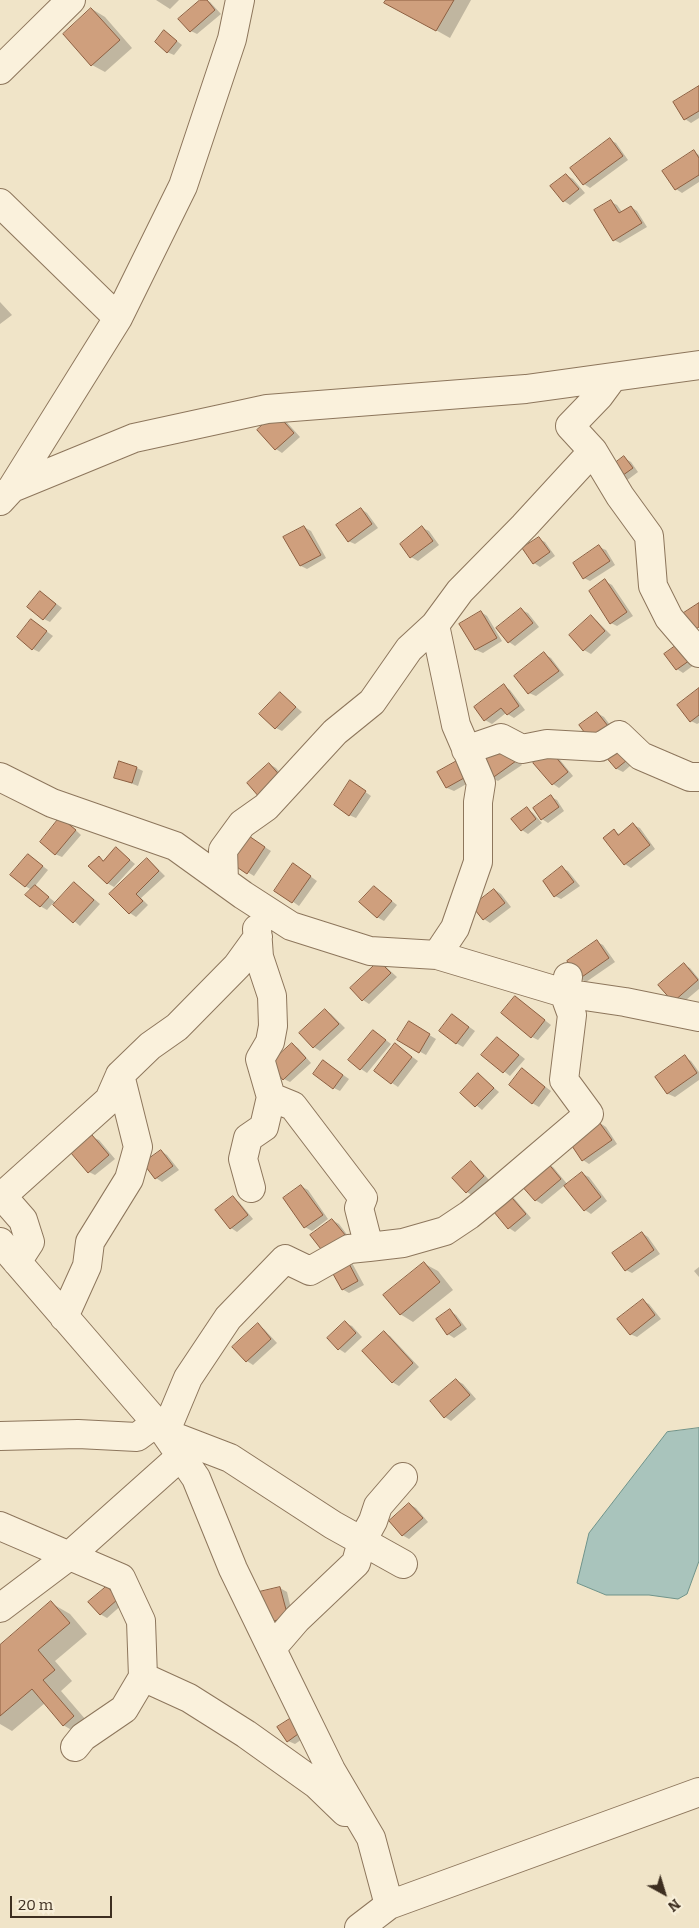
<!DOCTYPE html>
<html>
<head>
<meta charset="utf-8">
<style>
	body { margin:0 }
	#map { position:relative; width:699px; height:1928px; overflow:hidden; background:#f0e4c8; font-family:Bitter,serif }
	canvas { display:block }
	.north { position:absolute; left:639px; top:1868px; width:50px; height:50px; -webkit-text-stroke:4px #f7eed8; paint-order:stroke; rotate:141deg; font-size:14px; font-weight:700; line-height:20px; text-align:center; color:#3d2e20 }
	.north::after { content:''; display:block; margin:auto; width:18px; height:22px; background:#3d2e20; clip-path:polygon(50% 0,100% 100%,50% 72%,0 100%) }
	.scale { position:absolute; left:10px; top:1896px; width:102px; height:22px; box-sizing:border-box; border:2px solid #3d2e20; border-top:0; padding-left:6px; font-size:15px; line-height:18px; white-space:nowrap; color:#3d2e20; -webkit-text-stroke:4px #f7eed8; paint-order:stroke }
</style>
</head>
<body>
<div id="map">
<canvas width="699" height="1928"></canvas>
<div class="north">N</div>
<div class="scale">20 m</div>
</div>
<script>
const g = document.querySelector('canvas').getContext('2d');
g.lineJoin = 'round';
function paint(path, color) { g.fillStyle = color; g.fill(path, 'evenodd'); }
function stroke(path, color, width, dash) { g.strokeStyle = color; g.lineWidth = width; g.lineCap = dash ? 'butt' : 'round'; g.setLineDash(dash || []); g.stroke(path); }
const water = new Path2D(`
	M699,1428V1561L687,1594L678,1599L649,1595H606L577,1583L589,1533L667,1432Z`);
const shadow = new Path2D(`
	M156,0H179L170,9Z
	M202,0L210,2L221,14L197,34L191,31Z
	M387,0H471L450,38L386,2Z
	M92,9L105,17L132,48L105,72L92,65Z
	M165,32L182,45L174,55L167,52Z
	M699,88V118L691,123L685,119Z
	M610,140L616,143L628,160L590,188L584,184L572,168Z
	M694,152L699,155V182L682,193L676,189L664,171Z
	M566,175L573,179L585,193L570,205L564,201L552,186Z
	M611,202L617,205L622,212L631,207L637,211L647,227L620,243L614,240Z
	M0,302L12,315L0,324Z
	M283,418L300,437L282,453L276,449Z
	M624,458L631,462L638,472L626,481L620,477Z
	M361,509L367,513L378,528L355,544L348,541Z
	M304,527L311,531L326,558L307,569L301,566Z
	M423,528L429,531L439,545L418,561L411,557Z
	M539,539L545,542L555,556L540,567L534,563L524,549Z
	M599,547L606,550L615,565L590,581L584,578Z
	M605,581L612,585L633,616L617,626L611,623Z
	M46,596L62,608L50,622L44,619Z
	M521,610L528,613L539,627L515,646L509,642Z
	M481,612L487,616L502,641L483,653L476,650L461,625Z
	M591,617L597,621L611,635L591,654L584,650L571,635Z
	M31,620L53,636L39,652L33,649Z
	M544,654L551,658L564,675L536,696L529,693Z
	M666,654L698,662L683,673L677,669Z
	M504,686L510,690L525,710L514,718L506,713L492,724L485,720L475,707Z
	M699,690V723L697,724L691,721Z
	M281,694L302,712L282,731L276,728Z
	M597,713L604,717L614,730L597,743Z
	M621,744L637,760L623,772L617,769Z
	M510,749L522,765L498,781L492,778Z
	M556,755L573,776L559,788L553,784Z
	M269,764L276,768L288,782L267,801Z
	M137,768L143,771L138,786L115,777Z
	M438,773L479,777L454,791L447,788Z
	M357,786L371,796L356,818L349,815Z
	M551,797L557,800L564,811L548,823L542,819Z
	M527,809L533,813L542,823L528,834L522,830Z
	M67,822L81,835L62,857L55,854Z
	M633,825L640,828L655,849L631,868L625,864L605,838L614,831L621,835Z
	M247,836L271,851L254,876L230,861Z
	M117,849L135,864L114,887L107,883L99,858L104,861Z
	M28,855L48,870L35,886L56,903L75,883L100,904L80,926L53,903L47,910L40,906L32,890L25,886Z
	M147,860L153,864L165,876L141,898L148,905L136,917L130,913Z
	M562,868L568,871L580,886L561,899L555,896Z
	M300,869L317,881L299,906L276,890Z
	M374,887L397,905L384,921L377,917Z
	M495,890L501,894L511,907L490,923L484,919Z
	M597,942L603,945L615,962L586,982L580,978Z
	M379,962L385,966L397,977L369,1004L363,1000Z
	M684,965L690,968L699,979V989L680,1005L674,1001Z
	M515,997L551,1025L538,1040L532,1037Z
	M325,1010L331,1014L345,1028L320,1051L314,1047Z
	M458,1019L475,1031L463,1047L456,1043Z
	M409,1023L436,1039L426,1055L399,1040Z
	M374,1031L391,1044L367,1073L361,1069Z
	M498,1038L525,1059L510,1076L483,1055Z
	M292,1044L298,1048L311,1063L290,1082L284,1079Z
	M401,1049L418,1061L398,1087L392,1083Z
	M685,1057L691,1061L699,1072V1080L675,1097L668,1094L657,1077Z
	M329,1065L349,1079L340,1091L334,1088Z
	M523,1070L551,1091L539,1107L532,1103Z
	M479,1075L499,1092L482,1110L462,1093Z
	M600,1123L606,1127L617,1144L589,1164L583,1160Z
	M92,1137L99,1140L115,1159L95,1175L89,1172Z
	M161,1151L167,1155L179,1170L162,1182L156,1178Z
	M471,1163L477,1167L490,1181L473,1196L467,1192Z
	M547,1164L553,1167L568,1185L583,1174L589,1177L607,1201L591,1214L585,1210L565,1185L542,1204L535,1200Z
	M301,1186L308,1190L328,1219L312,1231L305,1227Z
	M513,1197L531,1218L515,1232L509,1228L491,1206Z
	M233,1198L239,1202L253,1219L237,1232L231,1228Z
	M332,1220L339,1224L351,1240L331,1256Z
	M642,1233L648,1237L660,1254L632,1273L626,1270Z
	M351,1261L364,1285L349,1293L342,1289L330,1266Z
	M425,1264L438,1271L453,1290L413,1322L400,1314Z
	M699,1267V1277L694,1271Z
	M643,1301L649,1304L661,1319L637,1337L630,1334Z
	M450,1311L456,1315L467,1329L454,1338L448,1334Z
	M345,1323L352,1326L362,1337L345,1353L339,1349L328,1338Z
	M258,1325L264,1329L277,1343L253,1365L247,1361Z
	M384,1333L390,1336L419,1367L399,1386L392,1382Z
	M456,1380L463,1384L476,1399L451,1421L445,1417Z
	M409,1504L416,1508L428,1522L409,1539L402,1535Z
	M107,1587L113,1591L124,1603L107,1618L100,1614Z
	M280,1588L287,1592L294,1621L274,1625L268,1622Z
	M51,1603L70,1614L87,1634L55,1661L72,1681L61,1691L92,1727L82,1736L63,1725L45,1703L12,1731L0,1724V1646Z
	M296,1716L311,1733L295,1744L288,1741Z`);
const building = new Path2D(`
	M200,0H207L215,10L190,32L178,19Z
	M386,0H454L436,31L384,3Z
	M91,8L120,40L91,66L63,34Z
	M164,30L177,41L167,53L155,42Z
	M699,86V111L684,120L673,102Z
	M610,138L623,156L583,185L570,168Z
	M694,150L699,158V175L675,190L662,171Z
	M566,174L579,189L563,202L550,186Z
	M611,200L619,213L631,206L642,223L613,241L594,210Z
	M276,413L294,433L275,450L257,430Z
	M624,456L633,468L619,478L610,467Z
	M361,508L372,524L348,542L336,525Z
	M304,526L321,555L300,566L283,537Z
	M422,526L433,541L410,558L400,544Z
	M539,537L550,552L533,564L522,548Z
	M599,545L610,561L583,579L573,563Z
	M605,579L627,612L610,624L589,591Z
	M40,591L56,604L43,620L27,607Z
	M699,603V627L690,633L679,616Z
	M521,608L533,623L508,643L496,628Z
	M481,611L497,638L475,650L459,624Z
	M591,615L605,631L583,651L569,635Z
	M31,619L47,631L32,650L17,637Z
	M681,642L693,658L676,670L664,654Z
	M544,652L559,671L528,694L514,676Z
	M504,684L519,706L507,715L501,708L484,721L474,707Z
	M699,688V715L690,722L677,705Z
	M280,692L296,707L275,729L259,714Z
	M597,712L608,726L590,740L579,725Z
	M621,743L632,756L616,769L605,756Z
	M504,744L516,761L491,779L474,755Z
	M550,750L568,772L552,785L533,763Z
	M464,757L473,773L446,788L437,772Z
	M119,761L137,767L132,783L114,778Z
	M269,763L282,778L260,798L247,783Z
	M350,780L366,791L349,816L334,805Z
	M551,795L559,807L541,820L533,808Z
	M527,807L536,819L521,831L511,819Z
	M60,817L76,830L55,855L40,842Z
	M633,823L650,845L624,865L603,838L614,829L618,835Z
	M246,834L265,847L247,874L228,861Z
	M116,847L130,860L107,884L88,866L99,856L103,861Z
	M28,854L43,866L25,887L10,875Z
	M147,858L159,871L136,894L143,901L129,914L109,894Z
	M293,863L311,876L292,903L274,891Z
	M562,866L574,882L554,897L543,881Z
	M74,882L94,900L73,923L53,905Z
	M35,885L49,897L40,907L25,895Z
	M374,886L392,901L377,918L359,902Z
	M494,889L505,903L483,920L472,906Z
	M597,940L609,958L579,979L567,961Z
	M379,961L391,973L362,1001L350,988Z
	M684,963L698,980L673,1002L658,985Z
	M515,996L545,1020L531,1038L501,1013Z
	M325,1009L339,1024L313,1048L299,1033Z
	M452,1014L469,1027L456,1044L439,1031Z
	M409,1021L430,1034L419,1053L397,1040Z
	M373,1030L386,1040L360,1070L348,1060Z
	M497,1037L519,1055L503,1073L481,1055Z
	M292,1043L306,1058L283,1080L269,1064Z
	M395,1043L412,1057L391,1084L374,1071Z
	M685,1055L697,1073L667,1094L655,1077Z
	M323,1060L343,1075L333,1089L313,1074Z
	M522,1068L545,1087L532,1104L509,1085Z
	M478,1073L494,1088L475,1107L460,1093Z
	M599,1122L612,1140L582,1161L570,1143Z
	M92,1135L109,1155L88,1173L71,1153Z
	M161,1150L173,1166L155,1179L143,1163Z
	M471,1161L484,1176L466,1193L452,1178Z
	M547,1162L561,1179L535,1201L520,1184Z
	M582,1172L601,1197L584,1211L564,1186Z
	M301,1185L323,1215L304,1228L283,1198Z
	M506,1191L526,1214L508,1229L489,1206Z
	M233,1196L248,1215L230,1229L215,1210Z
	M332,1219L346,1236L324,1253L310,1235Z
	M642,1232L654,1250L625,1271L612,1253Z
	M345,1256L358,1281L342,1290L328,1265Z
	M424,1262L440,1282L400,1315L383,1295Z
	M643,1299L655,1315L630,1335L617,1319Z
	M450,1309L461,1325L447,1335L436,1319Z
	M345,1321L356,1333L338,1350L327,1338Z
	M258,1323L271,1339L246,1362L232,1347Z
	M384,1331L413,1363L392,1383L362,1351Z
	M456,1379L470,1395L444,1418L430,1401Z
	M409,1503L423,1518L402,1536L389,1521Z
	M107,1586L118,1599L100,1615L88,1602Z
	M280,1587L288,1617L267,1623L259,1592Z
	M51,1601L70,1623L38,1650L55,1670L43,1680L74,1716L63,1726L32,1689L0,1716V1645Z
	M296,1715L305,1729L287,1742L277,1727Z`);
const minor = new Path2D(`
	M0,70L71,0
	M0,203L118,318
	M593,451L620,496L649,536L653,586L669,618L699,653
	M12,488L118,318L183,186L232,39L240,0
	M0,501L12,488L134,438L267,409L526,389L699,365
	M435,625L456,725L481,783L478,802V862L455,928L437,955
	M466,750L501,738L522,749L547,744L600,747L619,735L641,756L690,777H699
	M0,777L52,803L175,846L243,895L291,926L370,951L437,955L564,993L625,1002L699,1017
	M224,881L223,850L242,824L266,807L335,732L372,702L409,649L435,625L460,591L524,526L593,451L570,426L599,396L613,377
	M271,1097L293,1106L363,1198L359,1208L369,1247L403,1243L445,1231L469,1215L496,1193L589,1114L564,1080L572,1015L564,993L568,977
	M251,1188L243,1159L248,1138L264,1127L271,1097L260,1059L270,1042L273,1026L272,996L259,957L257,929
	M0,1242L165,1433L196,1478L233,1569L284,1674L331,1770L371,1838L389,1905
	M369,1247L349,1249L310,1271L285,1259L228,1318L188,1378L165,1433L230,1458L333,1525L403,1564
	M17,1262L30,1242L23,1220L2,1196L109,1100L120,1075
	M64,1317L87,1266L90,1242L129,1179L138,1147L120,1075L150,1046L177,1027L237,966L258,937
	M0,1436L78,1434L137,1437L156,1423
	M0,1526L121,1578L141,1621L143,1677
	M0,1608L69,1556L181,1456
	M272,1648L297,1619L356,1563L362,1541L373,1521L378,1506L403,1477
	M75,1747L83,1737L124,1709L143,1677L189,1698L246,1734L316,1784L345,1812
	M359,1928L389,1905L699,1792`);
paint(water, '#a9c4bc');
stroke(water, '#6f938a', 1);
paint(shadow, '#0003');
paint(building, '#cf9f7d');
stroke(building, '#8d5f41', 1);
stroke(minor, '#8d765c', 30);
stroke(minor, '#faf1dc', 28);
</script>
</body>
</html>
